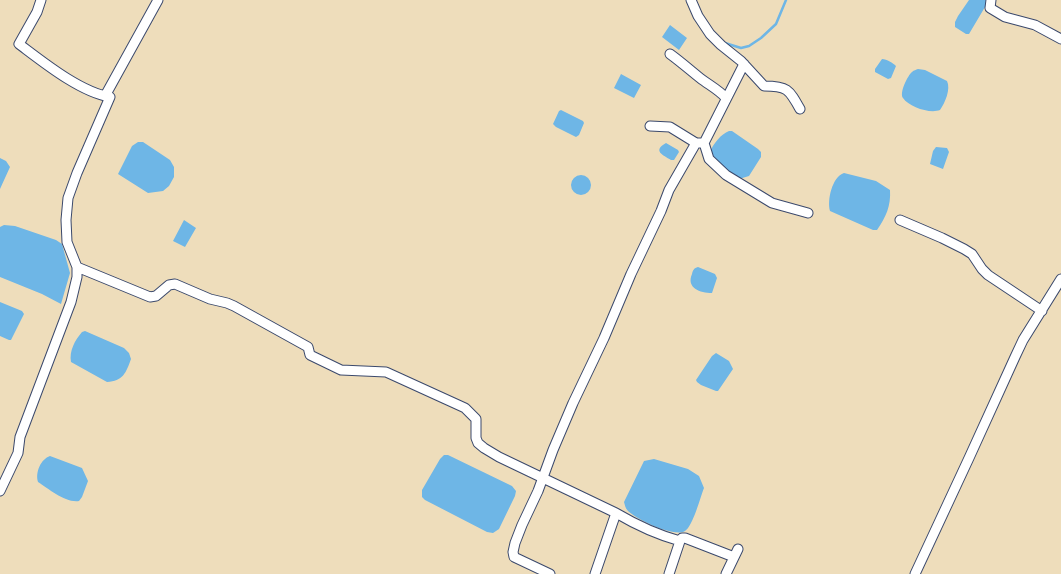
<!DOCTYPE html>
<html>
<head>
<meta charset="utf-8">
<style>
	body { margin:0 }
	canvas { display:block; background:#edb }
</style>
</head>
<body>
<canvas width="1061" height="574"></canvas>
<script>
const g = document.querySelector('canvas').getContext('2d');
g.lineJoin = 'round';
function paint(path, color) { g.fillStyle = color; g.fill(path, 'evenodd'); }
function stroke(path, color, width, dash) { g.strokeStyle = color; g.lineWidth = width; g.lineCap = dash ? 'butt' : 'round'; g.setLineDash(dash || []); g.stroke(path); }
const water = new Path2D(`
	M969,0H986L985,7L969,34H966L955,27V22L958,16Z
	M670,25L687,38L679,50L662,37Z
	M882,59C887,59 893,63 896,66L891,78L888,79L875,72V69Z
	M918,69L925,70L947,81C951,89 945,103 940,110C930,114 909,107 903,98C899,93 908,75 912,72C914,70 916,70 918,69Z
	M621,74L641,85L634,98L614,88Z
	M561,110L583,121L584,123L579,135L576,137L556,127L553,124L559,111Z
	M729,131H732L758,149L761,152V157L749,176L739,179C729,172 714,164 710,152C713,144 721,134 729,131Z
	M138,142H143L170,160L174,167V177L169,186L163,191L148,193L118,174L132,146Z
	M666,143L678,150L679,152L674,160H671C663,155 652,151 666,143Z
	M936,147L947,148L949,152L943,169L930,164L933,151Z
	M0,158L6,161L10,167L0,189Z
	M844,173L876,181L890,190C891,206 886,217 877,230H873L830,211C827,200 832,177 844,173Z
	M571 185a10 10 0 1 1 20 0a10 10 0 1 1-20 0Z
	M184,220L196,228L185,247L173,241Z
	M4,225L15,226L56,240L62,244L70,273L61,304L42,294L0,277V227Z
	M698,267L715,274L717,278L712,293C700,293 686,288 692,274C693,270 694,268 698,267Z
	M0,302L22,311L24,314L11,340H9L0,336Z
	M85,331L124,348L129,353L131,359C126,373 123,381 107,382L71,362C69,351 75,340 82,332Z
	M716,353L729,361L733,369L718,391H716L701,385L697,382L696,380L712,356Z
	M444,455H448L512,486L516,491L515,496L499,529L493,533L487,532L425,500L422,497V490L440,459Z
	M50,456L82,468L88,481L82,497L79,501C65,503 49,489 38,482C35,472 41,459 50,456Z
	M654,459L688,469L699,476L704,488C700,498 693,526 685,531C674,538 636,519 628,511C625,508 625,505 624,502L644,461Z`);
const stream = new Path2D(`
	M725,43L741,48L749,46L761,38L776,24L786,0`);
const minor = new Path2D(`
	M691,0L698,16L710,34L721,45L741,61L764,86C787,86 789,89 800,109
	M991,0L990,8L1005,17L1035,25L1061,39
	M670,54C681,62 690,70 700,78C709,85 719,90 726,98
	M105,96L158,0
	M698,143H704L744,64
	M704,143L709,159L726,175L772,203L808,213
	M900,220L942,238L964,249L972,254L982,269L988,275L1042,311
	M77,267L150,297L156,296L169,285L175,284L210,299L227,303L234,306L308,347L310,355L341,370L386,372L465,408L476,419V438L478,443L484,448L499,457L616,513C638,526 655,534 680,541L682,538H685L734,557
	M0,491L18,453L20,437L71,302L77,277V267L67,242L66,220L68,198L77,173L110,97C80,92 43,62 19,44L37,12L41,0
	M550,574L514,557L513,552L515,543L522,525L538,491L553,450L573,403L604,338L631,274L661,211L669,190L696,143L670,127L650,126
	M595,574L616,513
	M669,574L680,541
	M726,574L738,549
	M915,574L969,458L1015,357L1023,340L1061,279`);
paint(water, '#6eb6e6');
stroke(stream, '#6eb6e6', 2.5);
stroke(minor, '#3b496c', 11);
stroke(minor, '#fff', 9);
</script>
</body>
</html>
